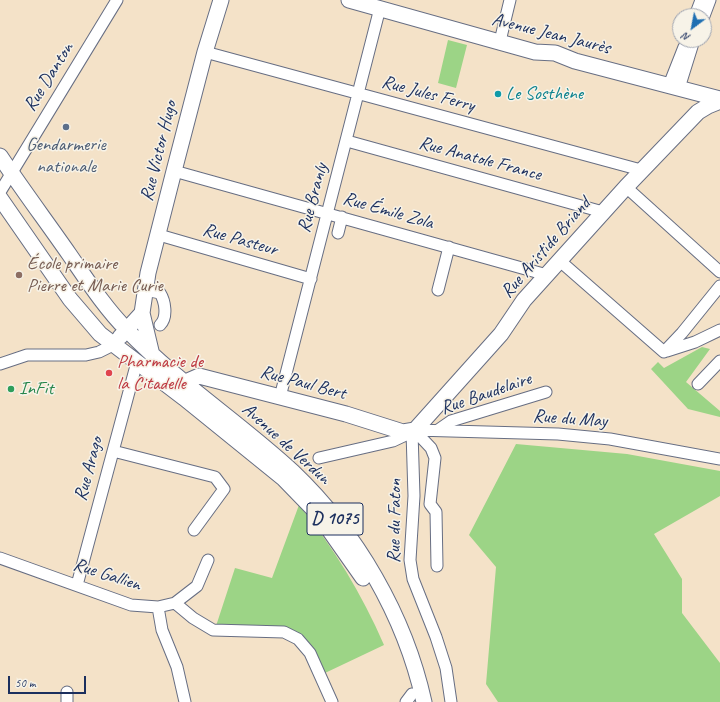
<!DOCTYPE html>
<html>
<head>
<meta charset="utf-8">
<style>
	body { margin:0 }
	#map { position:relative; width:720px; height:702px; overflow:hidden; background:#f4e2c8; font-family:Caveat,sans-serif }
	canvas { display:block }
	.north { position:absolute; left:672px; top:8px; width:40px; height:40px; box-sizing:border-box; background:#f7f3e8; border:1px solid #9fa5b1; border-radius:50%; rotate:212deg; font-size:11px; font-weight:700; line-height:16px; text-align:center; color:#1b2f5e }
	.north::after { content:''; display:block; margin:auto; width:14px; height:18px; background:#1f6fb2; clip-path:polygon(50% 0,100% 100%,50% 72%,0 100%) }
	.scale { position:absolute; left:8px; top:676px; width:78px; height:18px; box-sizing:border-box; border:2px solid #1b2f5e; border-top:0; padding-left:5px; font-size:12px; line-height:14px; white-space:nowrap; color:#1b2f5e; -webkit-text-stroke:3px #f7f3e8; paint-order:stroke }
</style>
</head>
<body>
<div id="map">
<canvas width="720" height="702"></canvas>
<div class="north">N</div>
<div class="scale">50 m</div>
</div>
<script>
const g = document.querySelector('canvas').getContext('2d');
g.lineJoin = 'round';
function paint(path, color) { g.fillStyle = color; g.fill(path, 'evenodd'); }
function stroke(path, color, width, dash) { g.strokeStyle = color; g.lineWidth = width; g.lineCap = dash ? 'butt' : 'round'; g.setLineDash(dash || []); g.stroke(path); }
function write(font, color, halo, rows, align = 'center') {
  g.font = font + ' Caveat,sans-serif'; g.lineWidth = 3; g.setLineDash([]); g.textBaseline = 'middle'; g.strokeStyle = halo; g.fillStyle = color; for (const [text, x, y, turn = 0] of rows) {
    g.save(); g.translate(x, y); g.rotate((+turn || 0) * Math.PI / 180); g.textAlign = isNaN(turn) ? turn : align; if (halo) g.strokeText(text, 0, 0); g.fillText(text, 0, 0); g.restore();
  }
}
const green = new Path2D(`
	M448,40L467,45L456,88L438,83Z
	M702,347L710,349L686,382L720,411V417L688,409L651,369L658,362L664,368Z
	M516,444L627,454L720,471V496L654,534L682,579V613L720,663V702H498L486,684L496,567L469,535Z
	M299,505C334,548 362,594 384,645L325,673L296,632L216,626L235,568L272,578Z`);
const minor = new Path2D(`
	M695,16L701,0
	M704,16L710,0
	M502,43L501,37L510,0
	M205,52L641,170
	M671,86V80L684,47
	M679,88L694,40
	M347,141L603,212
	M174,171L547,275
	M626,187L720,272
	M0,192L117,0
	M338,233L342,217
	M159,235L311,279
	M560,261L664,352
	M145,290L160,293C165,301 168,317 160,325
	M438,290L449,247
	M667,351L695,342L720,330
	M664,352L682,333L720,286
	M0,364L27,355H86L99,352L113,345
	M698,384L720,361
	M280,397L380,8
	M415,430L558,434L610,439L720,459
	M438,430L451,421L546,392
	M415,431L431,448L435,458L430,504L436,512L437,566
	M113,451L215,477L224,489L194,530
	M319,458L393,441L412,432L414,496L410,560L413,579L436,637L446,668L451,702
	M0,558L131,605L158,607L175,603L197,586L208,560
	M77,585L137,362
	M175,603L193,618L213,630L284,632L298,639L310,653L332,702
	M158,607L162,630L177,667L185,702
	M67,702V692
	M406,702L412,694`);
const major = new Path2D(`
	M349,0L535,52L555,53L575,61L720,99
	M0,156C22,189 46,221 69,254C87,280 105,308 127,330C178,383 239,422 293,472C357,533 405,616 424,702
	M0,198L70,299L100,334L184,398L284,479L318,514L363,578
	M142,313L152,355
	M120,337L142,313L148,273L174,171L205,52L221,0
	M183,383L199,376L346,414L403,432L415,430L501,334L524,300L626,187L698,112L708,106L720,101`);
const markers = [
	[498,94,4,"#0f9aa8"],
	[66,127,4,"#5c6f8a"],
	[19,275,4,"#8d6e63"],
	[109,373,4,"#e0444e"],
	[11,389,4,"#2e9e5b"]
];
const shields = [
	[335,519,56]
];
const shieldNames = [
	["D 1075",335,519]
];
const streetNames = [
	["Avenue Jean Jaurès",551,34,14],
	["Rue Danton",49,77,-58],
	["Rue Jules Ferry",428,94,15],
	["Rue Victor Hugo",159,151,-76],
	["Rue Anatole France",480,159,15],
	["Rue Branly",313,198,-75],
	["Rue Émile Zola",388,211,16],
	["Rue Pasteur",240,240,16],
	["Rue Aristide Briand",546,248,-49],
	["Rue Paul Bert",303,383,15],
	["Rue Baudelaire",486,394,-19],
	["Rue du May",570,419,4],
	["Avenue de Verdun",286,444,42],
	["Rue Arago",89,469,-75],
	["Rue du Faton",395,521,-89],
	["Rue Gallien",107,575,18]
];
const cultureNames = [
	["Le Sosthène",506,94]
];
const serviceNames = [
	["Gendarmerie",66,145],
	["nationale",66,167]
];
const educationNames = [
	["École primaire",27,264],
	["Pierre et Marie Curie",27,286]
];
const healthNames = [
	["Pharmacie de",117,362],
	["la Citadelle",117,384]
];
const leisureNames = [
	["InFit",19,389]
];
paint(green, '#9cd486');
stroke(minor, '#676e83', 13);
stroke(major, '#676e83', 17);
stroke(minor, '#fff', 11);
stroke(major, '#fff', 15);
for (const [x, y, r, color] of markers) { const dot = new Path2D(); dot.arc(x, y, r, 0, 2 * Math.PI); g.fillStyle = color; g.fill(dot); stroke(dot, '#f7f3e8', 1.5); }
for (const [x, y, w] of shields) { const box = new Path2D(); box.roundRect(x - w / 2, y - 16, w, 32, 3); g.fillStyle = '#f7f3e8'; g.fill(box); stroke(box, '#1b2f5e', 1); }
write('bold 18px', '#1b2f5e', null, shieldNames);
write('19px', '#1b2f5e', '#f7f3e8', streetNames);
write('19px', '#0d838f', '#f7f3e8', cultureNames, 'left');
write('19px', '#4e5e75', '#f7f3e8', serviceNames);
write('19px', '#785e54', '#f7f3e8', educationNames, 'left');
write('19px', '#be3a42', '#f7f3e8', healthNames, 'left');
write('19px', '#27864d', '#f7f3e8', leisureNames, 'left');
</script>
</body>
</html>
